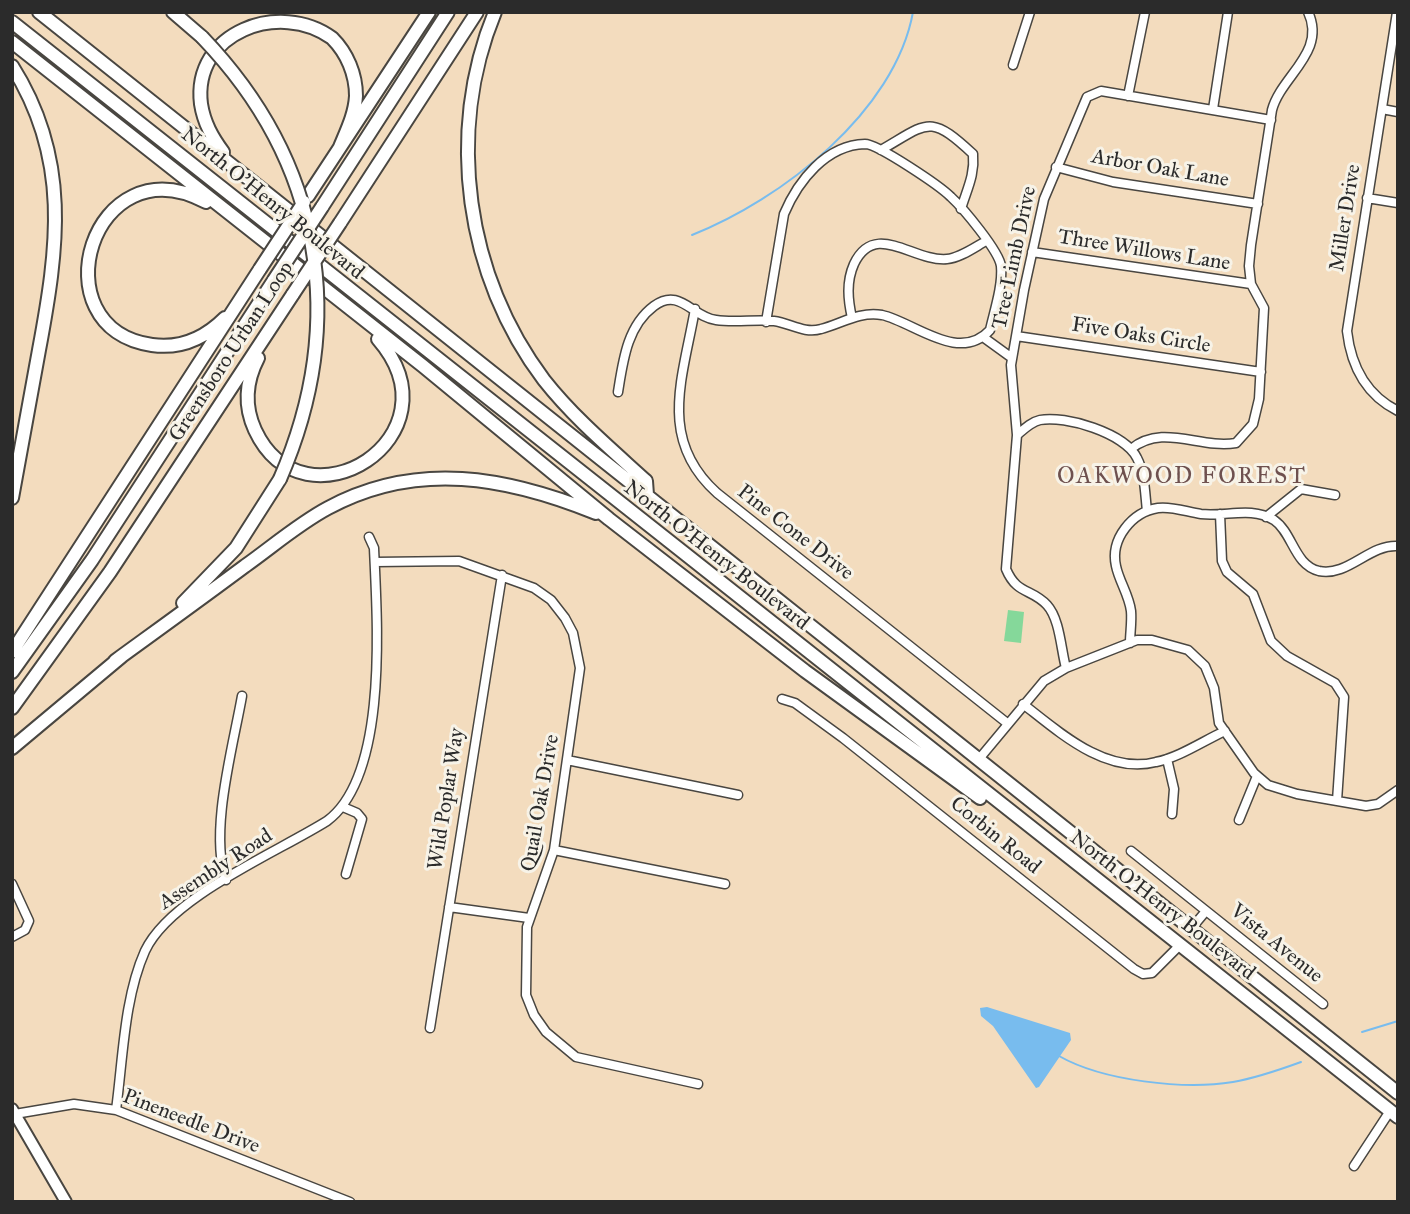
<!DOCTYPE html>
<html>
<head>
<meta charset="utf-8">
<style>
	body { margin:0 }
	#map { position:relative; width:1410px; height:1214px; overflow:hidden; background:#f3dcbe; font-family:"IM FELL Great Primer",serif }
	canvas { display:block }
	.frame { position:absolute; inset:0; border:14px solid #2b2b2b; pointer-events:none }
</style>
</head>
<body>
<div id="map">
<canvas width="1410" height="1214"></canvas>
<div class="frame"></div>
</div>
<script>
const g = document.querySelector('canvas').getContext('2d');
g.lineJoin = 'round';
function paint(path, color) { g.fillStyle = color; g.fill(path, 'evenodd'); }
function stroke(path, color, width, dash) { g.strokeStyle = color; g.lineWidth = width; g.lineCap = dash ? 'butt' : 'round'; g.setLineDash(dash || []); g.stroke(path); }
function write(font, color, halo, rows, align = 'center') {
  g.font = font + ' "IM FELL Great Primer",serif'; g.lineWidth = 6; g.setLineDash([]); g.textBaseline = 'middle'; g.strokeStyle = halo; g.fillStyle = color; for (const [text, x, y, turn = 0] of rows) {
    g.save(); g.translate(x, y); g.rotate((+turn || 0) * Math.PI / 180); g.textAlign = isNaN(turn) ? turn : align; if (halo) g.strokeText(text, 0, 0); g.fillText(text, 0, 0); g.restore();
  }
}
const green = new Path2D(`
	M1008,610L1024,612L1021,643L1004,641Z`);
const water = new Path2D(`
	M987,1007L1070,1033L1071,1040L1039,1087L1036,1088L993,1026L981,1016L980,1008Z`);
const stream = new Path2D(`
	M692,235C781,200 895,112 913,12
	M1362,1032L1398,1021
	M1059,1056C1103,1081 1184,1090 1233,1082C1256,1078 1279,1070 1301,1062`);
const minor = new Path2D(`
	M1397,12L1347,331C1351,366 1366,395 1398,411
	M1013,65L1030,12
	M1128,96L1145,12
	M1213,109L1228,12
	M1382,109L1398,112
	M881,150C928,123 929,113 973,154C975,175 967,189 961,209
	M1056,167L1113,182L1258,204
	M1367,198L1398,203
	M1032,252L1251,284
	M695,309C683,378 657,439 717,493L1007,723
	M852,318C848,300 846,282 854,264C875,220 913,262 947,259C960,258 975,247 986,241
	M1016,336L1261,372
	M983,337L1012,358
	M618,392C623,361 627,326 654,306C680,287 692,317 716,320C735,323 755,319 774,321C790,323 804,334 821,329C841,324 859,311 882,315C914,322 959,364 990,330C994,312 1003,285 1001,266C999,251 963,208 951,197C940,186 878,144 865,144C826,145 798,181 784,214L766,322
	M1017,435L1011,365L1024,290L1044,199L1087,97L1101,91L1271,120
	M1131,449C1163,423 1199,449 1236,443L1253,424L1259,399L1264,308L1251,284L1249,266L1251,245L1272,110C1281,76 1327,52 1308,12
	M1220,514L1222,561L1227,572L1253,594L1271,641L1287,656L1335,683L1344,697L1337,801
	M1266,517L1301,489L1335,495
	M375,562L459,561L534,588L551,600L565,618L573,633L580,668L554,850L527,927L526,995L534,1015L546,1032L576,1057L698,1084
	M1130,643C1130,633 1132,622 1131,611C1129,595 1119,581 1116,566C1110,539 1132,512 1158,508C1172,506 1187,512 1201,514C1226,517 1251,506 1274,520C1293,533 1294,565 1319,571C1348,577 1369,544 1398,546
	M1066,668C1061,650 1060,619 1047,605C1031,588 1017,595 1006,569L1017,435C1024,429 1031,422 1040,420C1065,415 1125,433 1137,458C1145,473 1145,494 1147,511
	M782,699L795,703L843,738L1134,969L1143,974L1152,973L1181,944
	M1023,704C1059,732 1106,775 1156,762C1180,757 1203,741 1225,731
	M979,759L1044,681L1066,668L1137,640H1152L1188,650L1205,666L1214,688L1219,723L1254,773L1268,785L1297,794L1366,806L1378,804L1398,790
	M1167,759L1174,789L1172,814
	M567,760L738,795
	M343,807L357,813L362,819L346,874
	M1239,820L1257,776
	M554,850L725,884
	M1131,851L1323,1004
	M226,880C209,832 233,747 242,696
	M12,884L29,921L25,930L12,937
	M449,907L529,918
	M1190,930L1206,911
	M430,1028L502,575
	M116,1110C123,1059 124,998 145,951C170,897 276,853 327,821C389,775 377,619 374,548L369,537
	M15,1114L74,1104L116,1110L350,1202
	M1354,1166L1390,1111`);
const major = new Path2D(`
	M12,1109L66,1202`);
const highway = new Path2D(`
	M39,12L1398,1093
	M173,12L202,37
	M495,12C445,133 466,277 544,380C574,418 611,449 646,481L647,495
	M12,22L1398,1117
	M12,42L423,366L609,519L805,671L980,798
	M12,66C71,159 58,248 39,350C30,399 21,449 12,498
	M223,152C212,137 204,123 201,104C192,32 280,0 332,38C347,53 356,74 356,96C355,114 347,130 340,147
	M308,196L429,12
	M206,202C92,141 36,328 152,345C180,349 205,338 225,318
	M322,207L448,12
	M340,223L477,12
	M258,358C246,381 244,406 255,430C304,535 463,437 378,339
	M183,603L236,548L280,479
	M12,652L260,269
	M115,661C159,629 202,598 245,566C272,547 298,524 328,508C417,460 507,477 596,513
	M12,672L92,560L274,280
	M12,708L110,572L293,294
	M12,748L122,656`);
const highwayBridge = new Path2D(`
	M202,37C322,162 349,320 280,479
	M260,269L304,202
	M274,280L322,207
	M293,294L340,223`);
const streetNames = [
	["Arbor Oak Lane",1160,169,10],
	["North O'Henry Boulevard",272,204,39],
	["Miller Drive",1346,218,-81],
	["Three Willows Lane",1144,251,9],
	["Tree Limb Drive",1015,258,-78],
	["Five Oaks Circle",1141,336,9],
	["Greensboro Urban Loop",232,352,-57],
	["Pine Cone Drive",795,533,38],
	["North O'Henry Boulevard",716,556,38],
	["Wild Poplar Way",447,799,-81],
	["Quail Oak Drive",541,803,-80],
	["Corbin Road",995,836,39],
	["Assembly Road",216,870,-33],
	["North O'Henry Boulevard",1162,906,38],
	["Vista Avenue",1276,944,39],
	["Pineneedle Drive",191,1122,21]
];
const neighbourhoodNames = [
	["OAKWOOD FOREST",1182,477]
];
paint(green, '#85d89a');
paint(water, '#78bcee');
stroke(stream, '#78bcee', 2);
stroke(minor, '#494641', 11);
stroke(major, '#494641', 14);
stroke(highway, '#494641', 16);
stroke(minor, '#fff', 8);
stroke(major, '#fff', 10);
stroke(highway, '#fff', 12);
stroke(highwayBridge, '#494641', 16, []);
stroke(highwayBridge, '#fff', 12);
write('21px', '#2b2b2b', '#f7f3e8', streetNames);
g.letterSpacing = '2px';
write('23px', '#6e504e', '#f7f3e8', neighbourhoodNames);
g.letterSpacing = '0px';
</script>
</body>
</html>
